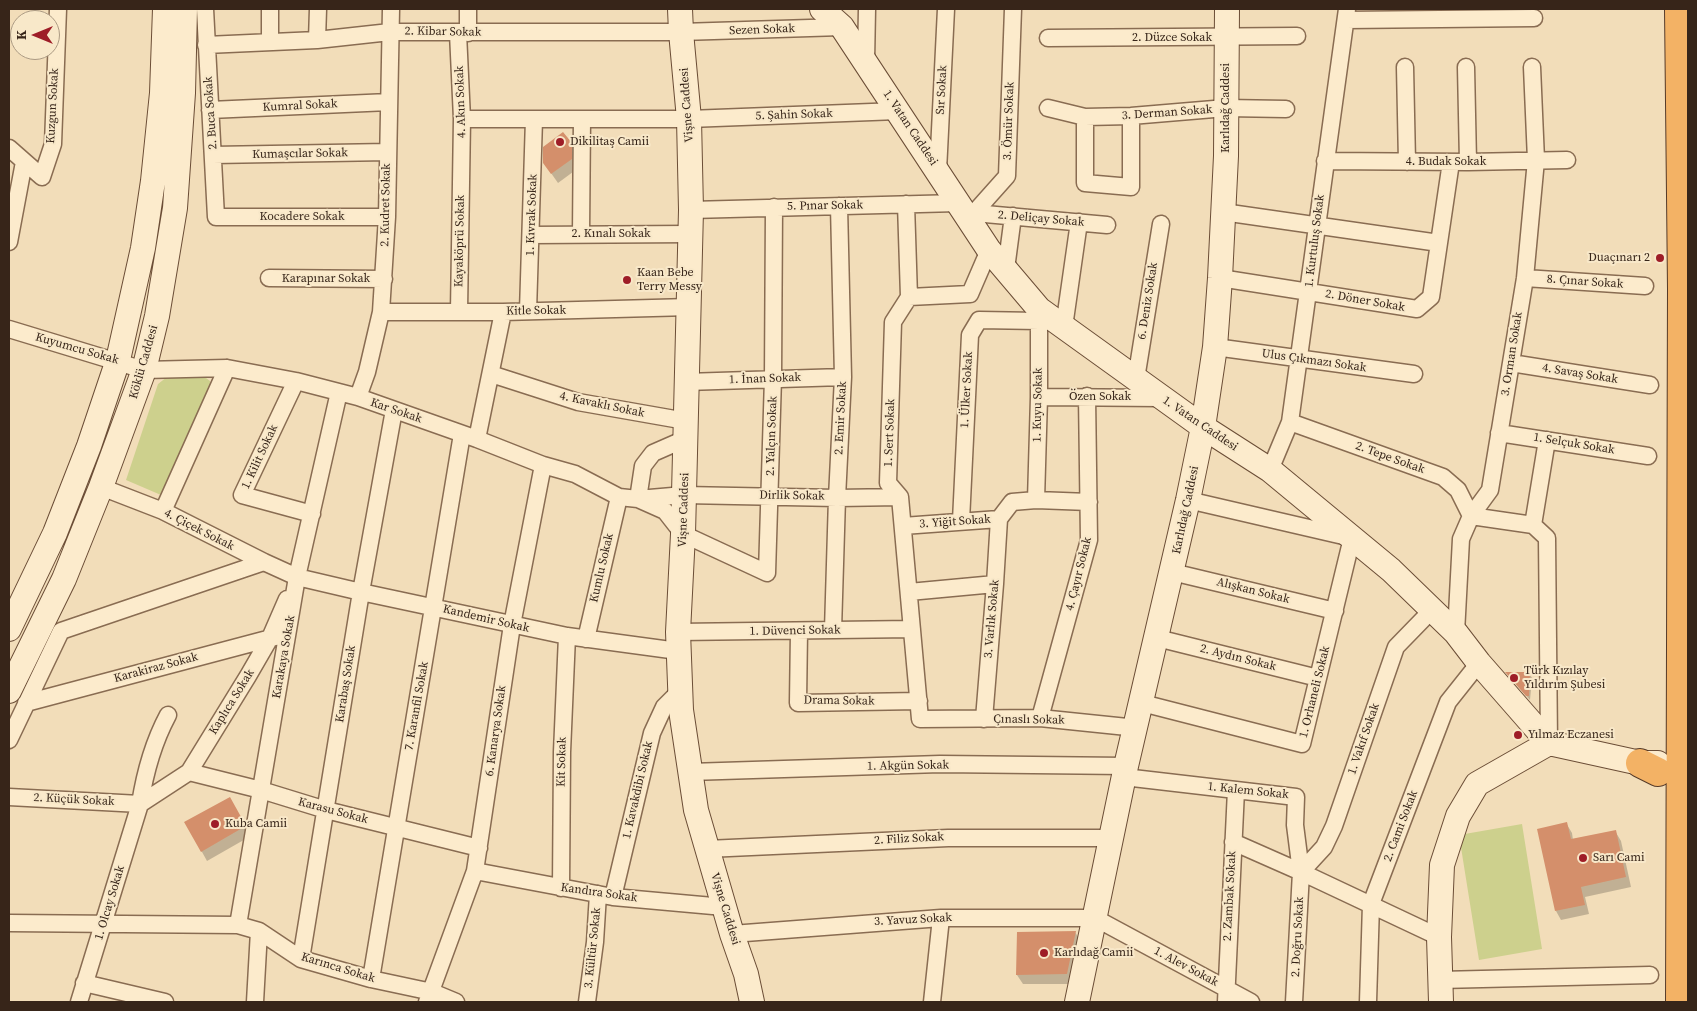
<!DOCTYPE html>
<html>
<head>
<meta charset="utf-8">
<style>
	body { margin:0 }
	#map { position:relative; width:1697px; height:1011px; overflow:hidden; background:#f2ddb9; font-family:"Source Serif 4",serif }
	canvas { display:block }
	.frame { position:absolute; inset:0; border:10px solid #372519; pointer-events:none }
	.north { position:absolute; left:10px; top:10px; width:50px; height:50px; box-sizing:border-box; background:#f8e8c9; border:1px solid #ab9a83; border-radius:50%; rotate:270deg; font-size:14px; font-weight:700; line-height:20px; text-align:center; color:#372519 }
	.north::after { content:''; display:block; margin:auto; width:18px; height:22px; background:#9e1d27; clip-path:polygon(50% 0,100% 100%,50% 72%,0 100%) }
</style>
</head>
<body>
<div id="map">
<canvas width="1697" height="1011"></canvas>
<div class="frame"></div>
<div class="north">K</div>
</div>
<script>
const g = document.querySelector('canvas').getContext('2d');
g.lineJoin = 'round';
function paint(path, color) { g.fillStyle = color; g.fill(path, 'evenodd'); }
function stroke(path, color, width, dash) { g.strokeStyle = color; g.lineWidth = width; g.lineCap = dash ? 'butt' : 'round'; g.setLineDash(dash || []); g.stroke(path); }
function write(font, color, halo, rows, align = 'center') {
  g.font = font + ' "Source Serif 4",serif'; g.lineWidth = 4; g.setLineDash([]); g.textBaseline = 'middle'; g.strokeStyle = halo; g.fillStyle = color; for (const [text, x, y, turn = 0] of rows) {
    g.save(); g.translate(x, y); g.rotate((+turn || 0) * Math.PI / 180); g.textAlign = isNaN(turn) ? turn : align; if (halo) g.strokeText(text, 0, 0); g.fillText(text, 0, 0); g.restore();
  }
}
const green = new Path2D(`
	M202,375L210,381L211,391L161,495L126,480L158,384L167,377Z
	M1522,824L1542,949L1479,960L1459,835Z`);
const shadow = new Path2D(`
	M571,143L577,154V169L558,183L544,163Z
	M1529,673L1532,678L1530,700L1509,676Z
	M229,798L250,835L249,837L207,861L186,823Z
	M1566,823L1572,833L1573,840L1615,831L1621,841L1631,887L1585,897L1589,914L1561,920L1556,911Z
	M1075,932L1081,942L1072,984H1023L1017,975Z`);
const building = new Path2D(`
	M563,132L572,143V159L551,174L543,163V147Z
	M1505,672H1530L1529,696H1526Z
	M230,797L245,824L244,827L201,852L184,822Z
	M1567,822L1571,839L1616,830L1626,877L1581,887L1585,905L1555,911L1537,829Z
	M1076,931L1067,974L1016,975L1017,932Z`);
const minor = new Path2D(`
	M205,9L216,217H387
	M270,9V42
	M468,9V33
	M1346,20L1534,18
	M458,33L462,119L459,311
	M1048,38L1297,36
	M317,40L318,9
	M206,45L317,40L390,32H681L842,27
	M866,62L867,9
	M1405,67L1407,162
	M1466,67L1468,162
	M1048,108L1085,117L1131,116L1226,108L1286,109
	M210,110L389,102
	M1085,117V183L1131,187V116
	M462,119H689L898,111
	M9,148L42,177L53,144L58,9
	M213,155L388,152
	M1325,161L1468,162L1567,160
	M938,171L946,9
	M906,204L909,297L893,322L888,483L900,497L920,719L1040,718L1137,728
	M691,210L958,203
	M1223,212L1439,243
	M974,213L1107,225
	M968,217L974,213L1007,176L1013,9
	M581,234L582,119
	M531,235L691,234
	M9,242L24,162
	M1006,269L1013,216
	M269,278L384,279
	M1220,278L1417,309L1431,297L1451,162
	M1525,278L1645,286
	M909,297L970,294L989,250
	M528,311L534,119
	M381,312H503L690,307
	M1064,327L1079,222
	M9,329L144,370L227,368L296,381L358,397L477,439L543,465L575,474L619,497L638,499L665,511L683,534L767,573L773,378L774,207
	M1215,347L1414,374
	M1511,363L1650,385
	M491,374L578,402L686,421
	M1136,379L1161,224
	M296,381L242,495L312,514
	M686,382L843,377
	M358,397L367,372L381,312L387,217L391,9
	M1039,397L1162,398
	M1290,422L1443,477L1458,490L1471,516L1533,525
	M1499,433L1648,456
	M477,439L503,312
	M685,439L653,453L643,466L638,499L684,495L837,498L900,497
	M1547,440L1533,525L1547,538L1549,743
	M1270,470L1290,422L1347,9
	M101,487L163,511L264,562L297,577L361,592L567,636L678,651
	M1036,500L1039,397V311
	M163,511L227,368
	M961,521L970,335L979,320L1039,321
	M903,526L999,519L1012,502L1036,500L1089,502
	M1172,572L1335,611
	M909,592L995,584
	M833,630L837,498L843,377L839,206
	M799,631L798,703L919,701
	M678,632L912,629
	M1456,633L1461,539L1471,516L1490,490L1525,278L1536,160L1532,67
	M1157,638L1318,678
	M586,639L619,497
	M26,703L275,637
	M1142,703L1302,744L1352,538L1188,500
	M1040,718L1089,540L1087,396
	M984,719L995,584L999,519
	M9,740L61,631L264,562
	M189,772L261,790L326,810L479,848
	M690,772L940,764L1126,766
	M1124,777L1296,797L1295,825L1301,872L1439,937
	M9,797L140,804
	M140,804L189,772L248,676L270,638L287,599
	M1233,842L1301,872
	M707,849L948,838H1111
	M475,871L613,897L724,907
	M1301,872L1324,847L1334,826L1396,647L1432,610
	M561,888L562,752L567,636
	M613,897L652,733L664,707L680,691
	M9,923L238,925L259,931L301,959L371,979L432,992L456,1002
	M238,925L297,577L339,392
	M732,934L941,918H1095L1251,1002
	M301,959L361,592L394,410
	M371,979L462,434
	M1440,980L1650,975
	M84,983L165,1002
	M79,1002L140,804C145,772 153,743 168,715
	M255,1002L259,931
	M427,1002L475,871L512,625L543,465
	M587,1002L595,942L598,894
	M932,1002L941,918
	M1226,1002L1236,790
	M1294,1002L1301,872
	M1368,1002L1371,904L1448,702L1479,663`);
const secondary = new Path2D(`
	M680,9L681,32L689,119L691,210L683,534L678,632L681,710L696,810L732,934L746,974L752,1002
	M822,9L842,27L989,250L1039,309L1203,427L1270,470L1391,570L1456,633L1479,663L1549,743L1640,763H1658
	M9,629L55,533L89,446L118,360L143,248L153,181L162,93L165,9
	M9,691L64,579L101,487L144,370L157,316L175,208L183,93L185,9
	M1077,1002L1126,766L1188,500L1203,427L1215,347L1220,278L1226,156L1227,9
	M1441,1002L1439,937L1442,865L1458,816L1477,784L1549,743`);
const trunk = new Path2D(`
	M1679,9L1682,289L1680,1002
	M1640,763L1658,772`);
const markers = [
	[560,142,5,"#9e1d27"],
	[1660,258,5,"#9e1d27"],
	[627,280,5,"#9e1d27"],
	[1514,678,5,"#9e1d27"],
	[1518,735,5,"#9e1d27"],
	[215,824,5,"#9e1d27"],
	[1583,858,5,"#9e1d27"],
	[1044,953,5,"#9e1d27"]
];
const streetNames = [
	["Sezen Sokak",762,30,-2],
	["2. Kibar Sokak",443,32,1],
	["2. Düzce Sokak",1172,38],
	["Sır Sokak",942,90,-87],
	["4. Akın Sokak",461,102,-92],
	["Vişne Caddesi",687,105,-94],
	["Kuzgun Sokak",53,106,-87],
	["Kumral Sokak",300,106,-3],
	["Karlıdağ Caddesi",1226,108,-90],
	["2. Buca Sokak",211,113,-94],
	["3. Derman Sokak",1167,113,-4],
	["5. Şahin Sokak",794,115,-2],
	["3. Ömür Sokak",1009,121,-88],
	["1. Vatan Caddesi",910,128,56],
	["Kumaşcılar Sokak",300,154,-1],
	["4. Budak Sokak",1446,162],
	["2. Kudret Sokak",386,205,-89],
	["5. Pınar Sokak",825,206,-1],
	["1. Kıvrak Sokak",532,215,-88],
	["Kocadere Sokak",302,217],
	["2. Deliçay Sokak",1041,219,5],
	["2. Kınalı Sokak",611,234],
	["Kayaköprü Sokak",460,241,-89],
	["1. Kurtuluş Sokak",1315,241,-83],
	["Karapınar Sokak",326,279],
	["8. Çınar Sokak",1585,282,4],
	["6. Deniz Sokak",1148,301,-81],
	["2. Döner Sokak",1365,301,10],
	["Kitle Sokak",536,311,-1],
	["Kuyumcu Sokak",77,349,16],
	["3. Orman Sokak",1512,354,-81],
	["Ulus Çıkmazı Sokak",1314,361,8],
	["Köklü Caddesi",144,362,-74],
	["4. Savaş Sokak",1580,374,9],
	["1. İnan Sokak",765,379,-2],
	["1. Ülker Sokak",967,390,-87],
	["Özen Sokak",1100,397],
	["4. Kavaklı Sokak",602,405,12],
	["1. Kuyu Sokak",1038,405,-89],
	["Kar Sokak",396,411,19],
	["2. Emir Sokak",841,418,-87],
	["1. Vatan Caddesi",1200,424,34],
	["1. Sert Sokak",890,433,-88],
	["2. Yalçın Sokak",772,436,-88],
	["1. Selçuk Sokak",1574,444,9],
	["1. Kilit Sokak",260,457,-65],
	["2. Tepe Sokak",1390,458,20],
	["Dirlik Sokak",792,496,1],
	["Vişne Caddesi",684,510,-88],
	["Karlıdağ Caddesi",1186,510,-78],
	["3. Yiğit Sokak",955,522,-4],
	["4. Çiçek Sokak",199,530,27],
	["Kumlu Sokak",602,568,-77],
	["4. Çayır Sokak",1079,574,-76],
	["Alışkan Sokak",1253,591,14],
	["Kandemir Sokak",486,619,13],
	["3. Varlık Sokak",992,619,-85],
	["1. Düvenci Sokak",795,631,-1],
	["Karakaya Sokak",284,657,-80],
	["2. Aydın Sokak",1238,658,14],
	["Karakiraz Sokak",156,668,-15],
	["Karabaş Sokak",346,684,-81],
	["1. Orhaneli Sokak",1315,692,-76],
	["Drama Sokak",839,701,1],
	["Kaplıca Sokak",232,702,-58],
	["7. Karanfil Sokak",417,706,-80],
	["Çınaslı Sokak",1029,720,1],
	["6. Kanarya Sokak",496,731,-82],
	["1. Vakıf Sokak",1364,739,-71],
	["Kit Sokak",562,762,-89],
	["1. Akgün Sokak",908,766,-1],
	["1. Kavakdibi Sokak",638,790,-77],
	["1. Kalem Sokak",1248,791,6],
	["2. Küçük Sokak",74,800,3],
	["Karasu Sokak",333,811,15],
	["2. Cami Sokak",1401,826,-69],
	["2. Filiz Sokak",909,839,-3],
	["Kandıra Sokak",599,893,8],
	["2. Zambak Sokak",1230,896,-87],
	["1. Olcay Sokak",110,903,-73],
	["Vişne Caddesi",725,909,73],
	["3. Yavuz Sokak",913,920,-3],
	["2. Doğru Sokak",1298,937,-87],
	["3. Kültür Sokak",593,948,-84],
	["1. Alev Sokak",1186,967,28],
	["Karınca Sokak",338,968,17]
];
const poiNames = [
	["Dikilitaş Camii",570,142],
	["Duaçınarı 2",1650,258,"right"],
	["Kaan Bebe",637,273],
	["Terry Messy",637,287],
	["Türk Kızılay",1524,671],
	["Yıldırım Şubesi",1524,685],
	["Yılmaz Eczanesi",1528,735],
	["Kuba Camii",225,824],
	["Sarı Cami",1593,858],
	["Karlıdağ Camii",1054,953]
];
paint(green, '#cdd08d');
paint(shadow, '#0003');
paint(building, '#d48f6b');
stroke(minor, '#896c52', 19);
stroke(secondary, '#6b4d36', 26);
stroke(trunk, '#563a28', 30);
stroke(minor, '#fcebcc', 16);
stroke(secondary, '#fcebcc', 24);
stroke(trunk, '#f3b265', 28);
for (const [x, y, r, color] of markers) { const dot = new Path2D(); dot.arc(x, y, r, 0, 2 * Math.PI); g.fillStyle = color; g.fill(dot); stroke(dot, '#f8e8c9', 2); }
write('12px', '#372519', '#f8e8c9', streetNames);
write('12px', '#372519', '#f8e8c9', poiNames, 'left');
</script>
</body>
</html>
